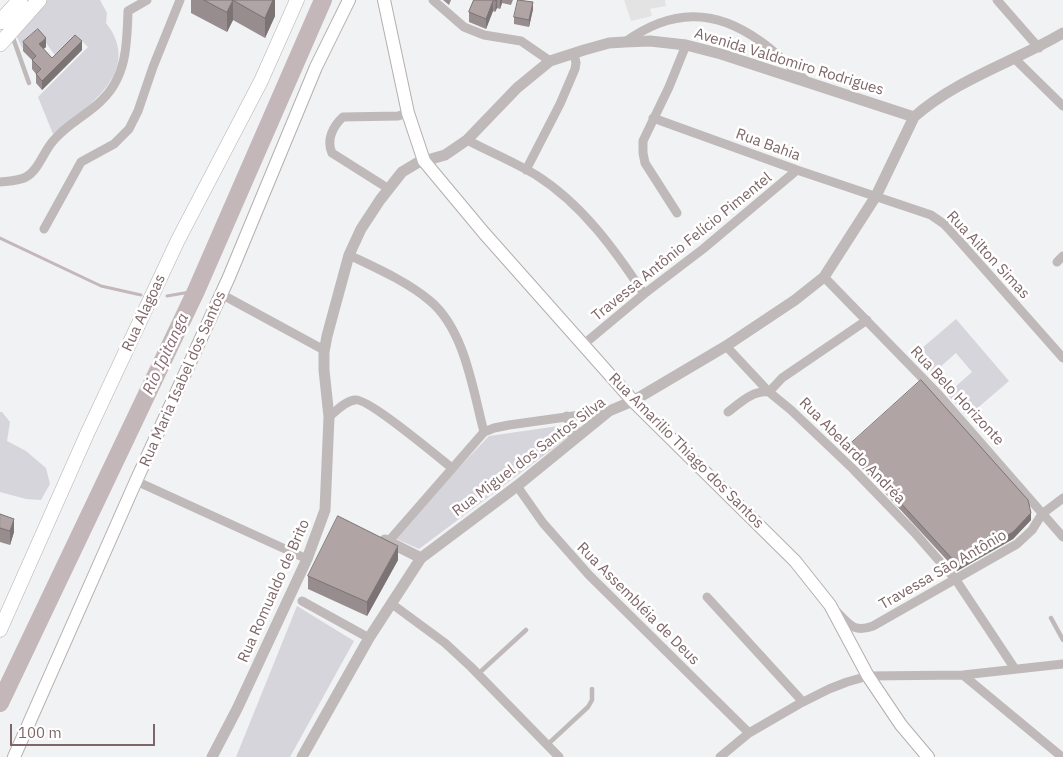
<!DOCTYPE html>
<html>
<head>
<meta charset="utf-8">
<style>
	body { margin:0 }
	#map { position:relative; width:1063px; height:757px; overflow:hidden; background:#f1f2f4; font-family:"IBM Plex Sans",sans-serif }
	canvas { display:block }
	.scale { position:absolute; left:10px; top:724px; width:145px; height:22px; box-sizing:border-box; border:2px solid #7e6668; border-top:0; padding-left:6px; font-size:15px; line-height:18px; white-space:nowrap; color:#7e6668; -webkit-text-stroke:4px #fff; paint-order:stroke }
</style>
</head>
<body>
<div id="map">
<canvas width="1063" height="757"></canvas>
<div class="scale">100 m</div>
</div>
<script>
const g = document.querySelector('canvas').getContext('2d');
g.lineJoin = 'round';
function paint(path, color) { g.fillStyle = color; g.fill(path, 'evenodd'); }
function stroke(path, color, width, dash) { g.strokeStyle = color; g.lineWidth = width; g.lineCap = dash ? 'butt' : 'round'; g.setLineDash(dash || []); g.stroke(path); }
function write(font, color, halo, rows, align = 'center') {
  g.font = font + ' "IBM Plex Sans",sans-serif'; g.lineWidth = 5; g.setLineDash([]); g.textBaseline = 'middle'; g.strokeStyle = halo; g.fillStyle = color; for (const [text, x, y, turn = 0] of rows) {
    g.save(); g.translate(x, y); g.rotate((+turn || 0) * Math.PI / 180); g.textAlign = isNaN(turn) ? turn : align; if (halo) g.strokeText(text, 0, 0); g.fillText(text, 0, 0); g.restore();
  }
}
const built = new Path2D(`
	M624,0H665L666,6L650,9L652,16L631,21Z`);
const green = new Path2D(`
	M45,0H100L107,13L106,23C144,71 87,108 53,134L38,97L88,47L77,36L56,56C49,49 46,41 39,33L22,48L16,35Z
	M956,319L1009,381L967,417L947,394L972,372L956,353L931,375L914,355Z
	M0,412H2L10,422L7,441L26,451L46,468L50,484L41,500L26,499L0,492Z
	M565,425L571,435L419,549L392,537L489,436Z
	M297,606L354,641L290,757H236Z`);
const stream = new Path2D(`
	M0,238L101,286L141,295
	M167,296L196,291`);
const river = new Path2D(`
	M0,703L196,291L323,0`);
const service = new Path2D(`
	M12,35L29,83
	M1051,618L1063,640
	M478,674L526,630
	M547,745L588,707L592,700V689`);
const minor = new Path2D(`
	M433,0L464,27L484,35L521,41L550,61
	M997,0L1039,48
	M625,42C671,9 714,8 760,41C776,52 790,67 804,79
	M1015,59L1063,106
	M653,118L797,170L931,215L944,224L956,237L1063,358
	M467,140C490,152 514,162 536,175C582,204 615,250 644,294
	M526,170L560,104L575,69L576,63L574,53
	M0,182C9,181 19,181 26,177C39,170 44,150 54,140C67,124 87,115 101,101C127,77 127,43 128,11L147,0
	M389,189L332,153C326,140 333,126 343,117L398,116L408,113
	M677,213L645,163L643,153V141L669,87L686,45
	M44,229L81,162L114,144L129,129L138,111L153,67L180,0
	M349,255C376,268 406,281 429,300C465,329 473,391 484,432
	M1057,262L1063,256
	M824,277L939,395L1063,537
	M221,294L324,350
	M584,344L644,294L703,249L797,170
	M726,346L769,392L791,410L853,469L914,532L956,580L1015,669
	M728,412C741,402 753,390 769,392L782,378L867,320
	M329,417C336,411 345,401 355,400C367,397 438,457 452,468
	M136,481L307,559
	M517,486L543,523L589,575L749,733
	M388,542L484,432L494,428L509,425L609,411
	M707,597L803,702
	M302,601L369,638
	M392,604L445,643L471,667L559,757
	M837,612C850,625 854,633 873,626L1017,544L1032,530L1042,514L1063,498
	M963,675L1062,757
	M720,757L749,733L799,704L829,689L847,682L868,676L963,675L1063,664`);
const tertiary = new Path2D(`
	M567,417L574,428L573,440
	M385,540L421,558
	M212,757L237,709L307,559L325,510L329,417L324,370V352L327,336L349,255L361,229L380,200L402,172L417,163L445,155L467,140L517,88L550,61L584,50L609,43L625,42L650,41L686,45L721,54L914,117
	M302,757L369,638L421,558L517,486L609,411L633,401L726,346L795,300L824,277L876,196L914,117C957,79 1014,62 1063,33`);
const secondary = new Path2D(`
	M384,0L408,113L424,161L484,233L633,401L795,561L830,605L868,676L901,725L928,757
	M14,757L136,481L229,277L316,67L349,0`);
const primary = new Path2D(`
	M0,630L87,434L178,240L261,81L297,0`);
const trunk = new Path2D(`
	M0,22L20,0
	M0,44L39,0`);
const wall = new Path2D(`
	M191,0H275V16L265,38L233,20L227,32L191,13Z
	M443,0H451L449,5Z
	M474,0H513L511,5L502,3L500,9L497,8L495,12L493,11L486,29L469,22V12Z
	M533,9L529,27L514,24V17Z
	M23,42L46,47L43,49L52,58L82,50L42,90L36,83V74L32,69V60L23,51Z
	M848,446L1031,520L1013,539L957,571L848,453Z
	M0,514L14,532L10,545L0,542Z
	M398,560L367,616L308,589V576Z`);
const shadedWall = new Path2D(`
	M233,0V20L227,32V12Z
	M273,0H275V16L265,38V18Z
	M496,0H497V8L495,12Z
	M500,0H502V3L500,9Z
	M493,1V11L486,29V19Z
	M533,2V9L529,27V20Z
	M46,38V47L39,53V44Z
	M82,41V50L42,90V81Z
	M1031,513V520L1013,539L957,571V564Z
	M14,519V532L10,545V531Z
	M398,546V560L367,616V602Z`);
const building = new Path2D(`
	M204,0H233L227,12Z
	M233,0H273L265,18Z
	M474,0H496L495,1H493L486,19L469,12Z
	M518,0L533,2L529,20L514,17Z
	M38,29L46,38L39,44L52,58L75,35L82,41L42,81L36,74L41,69L32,60L36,56L23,42Z
	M921,380L1028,500L1031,513L1013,532L957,564L848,446Z
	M0,514L14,519L10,531L0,528Z
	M338,516L398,546L367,602L308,576Z`);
const streetNames = [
	["Avenida Valdomiro Rodrigues",789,62,17],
	["Rua Bahia",768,145,20],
	["Travessa Antônio Felício Pimentel",682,247,-39],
	["Rua Ailton Simas",988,255,47],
	["Rua Alagoas",144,313,-65],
	["Rua Maria Isabel dos Santos",183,379,-66],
	["Rua Belo Horizonte",957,396,47],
	["Rua Amarilio Thiago dos Santos",686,451,45],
	["Rua Abelardo Andréa",852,451,45],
	["Rua Miguel dos Santos Silva",529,457,-37],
	["Travessa São Antônio",943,570,-30],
	["Rua Romualdo de Brito",274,591,-66],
	["Rua Assembléia de Deus",638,604,45]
];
const waterNames = [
	["Rio Ipitanga",166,354,-65]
];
paint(built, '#e4e3e4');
paint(green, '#d6d5dc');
stroke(stream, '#c4b7b9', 3);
stroke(river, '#c4b7b9', 18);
stroke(secondary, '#b6aeae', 14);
stroke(primary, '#b6afaf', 15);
stroke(trunk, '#b5afaf', 16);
stroke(service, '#c0b9b9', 4.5);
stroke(minor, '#c0b9b9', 9);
stroke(tertiary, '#c0b9b9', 11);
stroke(secondary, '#fff', 12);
stroke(primary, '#fff', 14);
stroke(trunk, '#fff', 15);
paint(wall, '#978d8e');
paint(shadedWall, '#7b7374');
paint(building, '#b0a4a5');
stroke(building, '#7b7374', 1);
write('15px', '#7e6668', '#fff', streetNames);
write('italic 16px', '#896c73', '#fff', waterNames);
</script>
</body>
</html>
